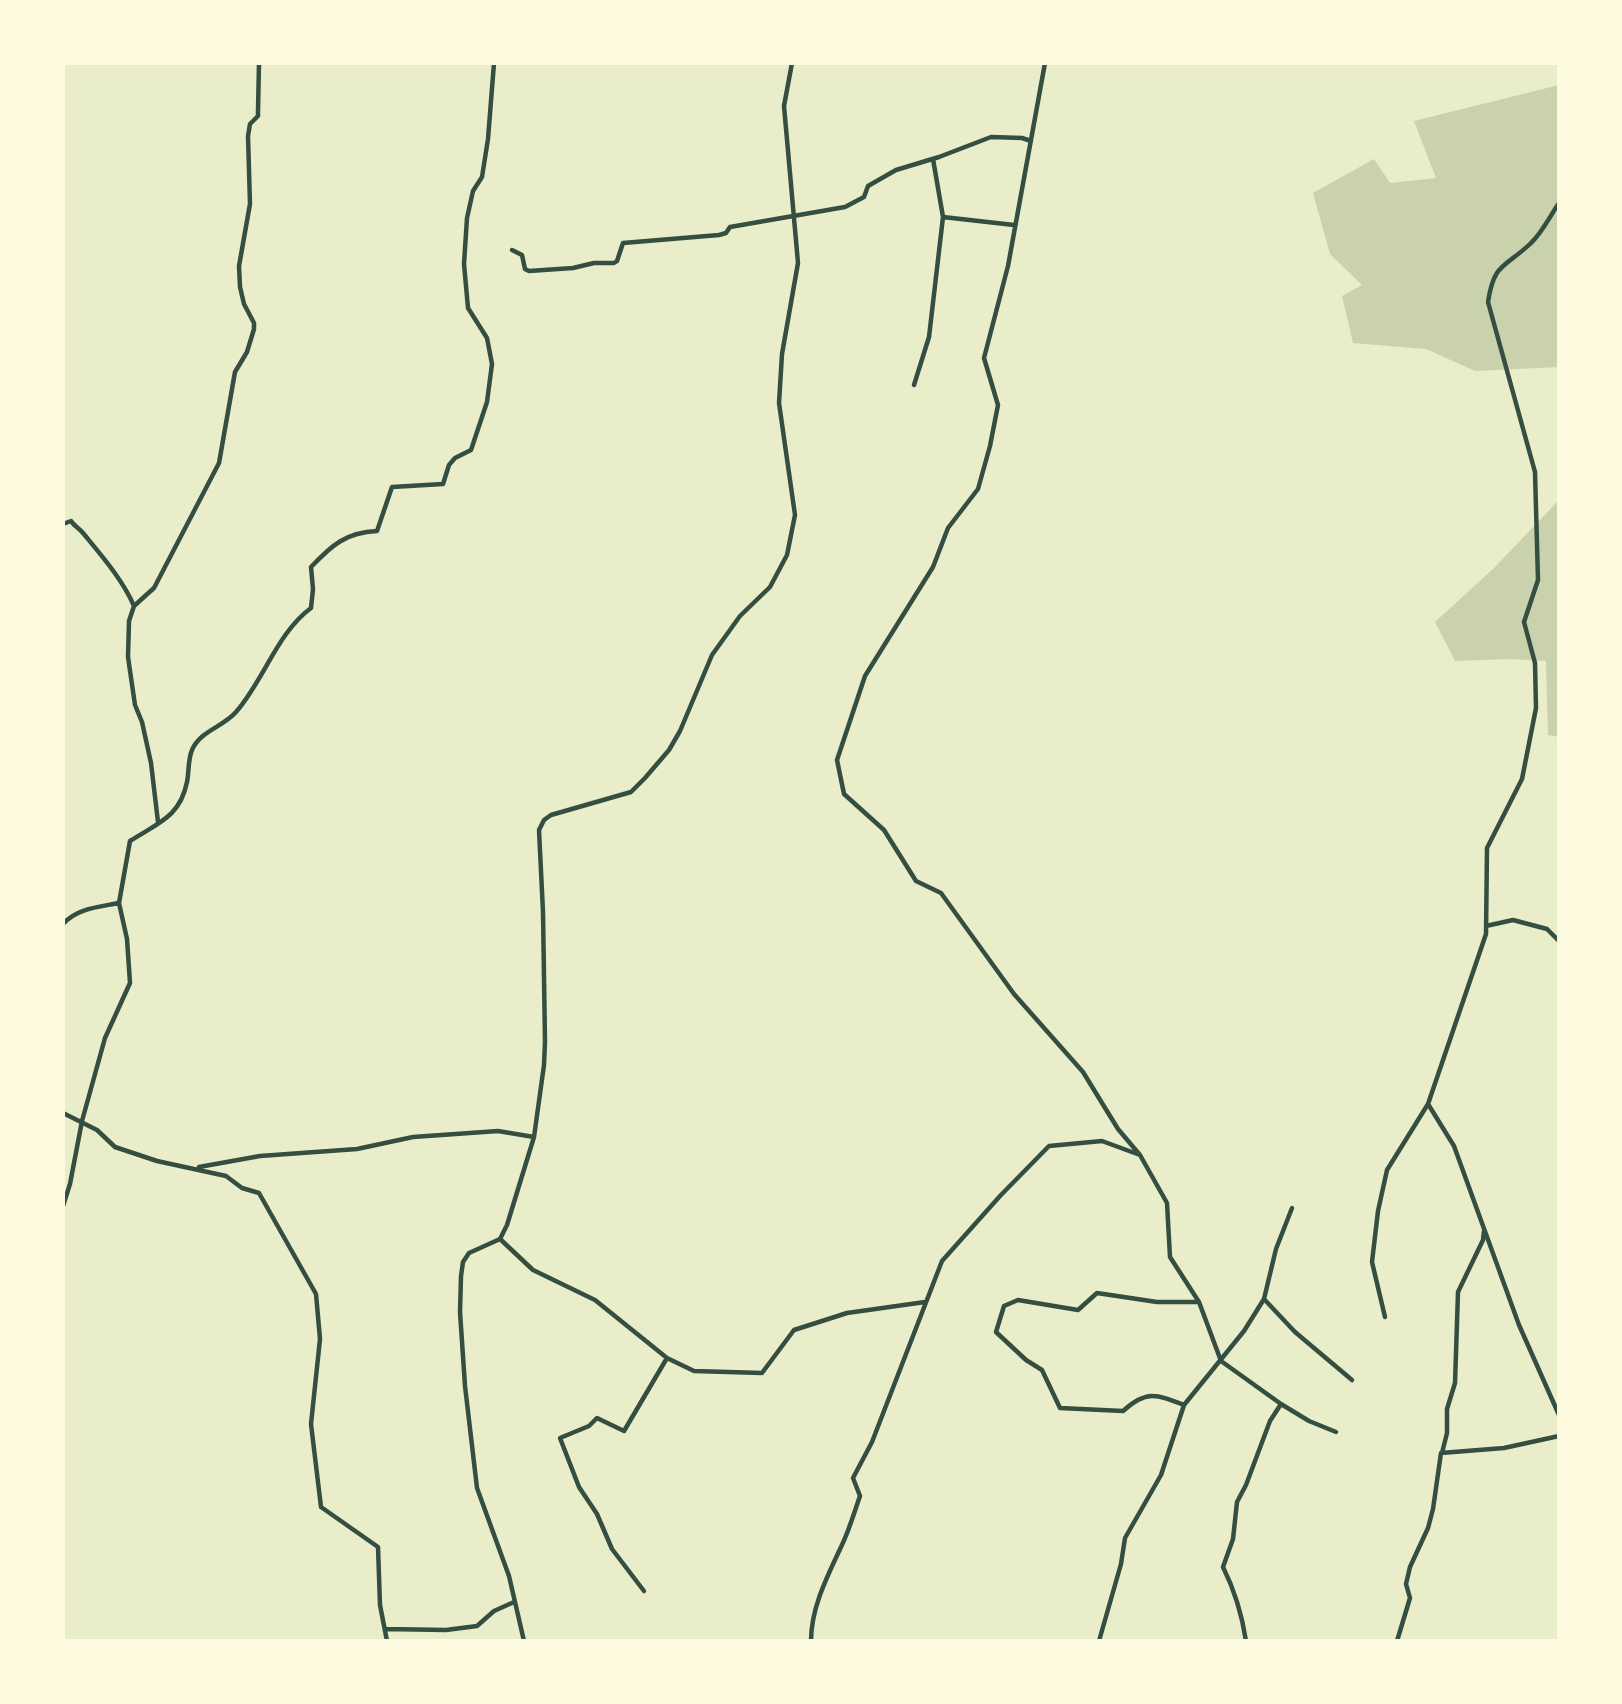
<!DOCTYPE html>
<html>
<head>
<meta charset="utf-8">
<style>
	body { margin:0 }
	#map { position:relative; width:1622px; height:1704px; overflow:hidden; background:#e9edc9; font-family:"Noto Sans",sans-serif }
	canvas { display:block }
	.frame { position:absolute; inset:0; border:65px solid #fefae0; pointer-events:none }
</style>
</head>
<body>
<div id="map">
<canvas width="1622" height="1704"></canvas>
<div class="frame"></div>
</div>
<script>
const g = document.querySelector('canvas').getContext('2d');
g.lineJoin = 'round';
function paint(path, color) { g.fillStyle = color; g.fill(path, 'evenodd'); }
function stroke(path, color, width, dash) { g.strokeStyle = color; g.lineWidth = width; g.lineCap = dash ? 'butt' : 'round'; g.setLineDash(dash || []); g.stroke(path); }
const green = new Path2D(`
	M1559,85V367L1475,371L1426,349L1353,343L1342,296L1362,285L1330,254L1313,193L1374,159L1390,183L1436,178L1414,121Z
	M1559,500V737L1548,735L1546,661L1510,659L1455,661L1435,622L1494,568Z`);
const minor = new Path2D(`
	M1045,63L1008,266L984,358L998,405L990,446L978,489L948,528L933,567L865,676L837,760L844,794L884,830L916,881L941,893L1014,994L1083,1072L1118,1129L1140,1155
	M1559,203C1550,216 1542,233 1531,243C1505,268 1494,262 1488,302L1535,472L1538,580L1524,622L1535,663L1536,708L1522,779L1487,848L1486,934L1428,1104L1454,1146L1519,1325L1559,1415
	M943,217L1014,225
	M512,250L522,255L525,269L529,271L573,268L594,263H614L617,261L623,243L719,235L726,233L730,227L845,207L864,197L868,186L896,170L939,157L991,137L1022,138L1031,141
	M914,385L929,337L943,217L933,159
	M63,524L71,521C74,526 79,528 83,533C101,555 123,580 134,606
	M158,822L151,763L142,722L135,705L128,657L129,621L134,606L154,588L219,463L235,372L247,352L254,329V323L244,304L240,287L239,266L250,204L248,136L250,124L258,116V111L259,63
	M63,924C77,908 99,907 119,903
	M1486,926L1513,920L1547,929L1559,941
	M63,1113L97,1130L115,1147L157,1161L226,1176L242,1188L259,1193L316,1294L320,1339L311,1424L321,1507L378,1547L380,1605L387,1641
	M199,1167L260,1156L357,1149L413,1137L498,1131L534,1137
	M63,1206L70,1184L82,1121L105,1038L130,983L127,939L119,903L130,841C158,823 180,817 187,782C189,772 188,759 192,750C200,731 223,727 236,712C264,680 277,633 311,608L313,589L311,567C331,546 346,532 377,531L392,487L443,484L449,465L455,458L471,450L487,402L492,364L487,338L468,308L464,264L467,218L473,191L482,177L488,139L494,63
	M500,1239L533,1270L595,1300L667,1358L694,1371L762,1373L794,1330L847,1313L925,1302
	M1264,1299L1295,1332L1352,1380
	M1385,1317L1372,1262L1378,1211L1387,1170L1428,1104
	M1184,1405C1156,1394 1146,1390 1123,1411L1060,1408L1042,1370L1026,1360L996,1332L1004,1306L1018,1300L1078,1310L1097,1293L1157,1302H1198
	M1442,1453L1447,1433V1409L1455,1383L1458,1292L1483,1240L1484,1231
	M644,1591L612,1549L597,1514L579,1487L560,1438L589,1426L597,1418L624,1431L667,1358
	M386,1629L446,1630L477,1626L494,1611L514,1602
	M524,1641L509,1576L477,1488L465,1386L460,1312L461,1276L463,1262L469,1253L500,1239L507,1225L534,1137L544,1065L545,1042L543,912L539,830L544,820L551,815L631,792L645,778L669,750L680,731L712,655L740,616L770,587L787,555L795,515L779,403L782,354L798,263L784,106L792,63
	M811,1641C811,1608 827,1577 841,1547C849,1531 854,1513 860,1496L853,1478L872,1442L942,1261L1000,1196L1049,1146L1102,1141L1140,1155L1167,1203L1170,1257L1199,1302L1221,1361L1281,1404L1309,1421L1336,1432
	M1099,1641L1121,1564L1125,1538L1161,1475L1184,1405L1244,1331L1264,1299L1276,1249L1292,1208
	M1246,1641C1242,1615 1235,1591 1223,1567L1233,1539L1237,1502L1246,1485L1270,1421L1281,1404
	M1397,1641L1410,1598L1406,1584L1410,1567L1428,1528L1433,1509L1441,1453L1504,1448L1559,1436`);
paint(green, '#cad2ad');
stroke(minor, '#344e41', 4.5);
</script>
</body>
</html>
